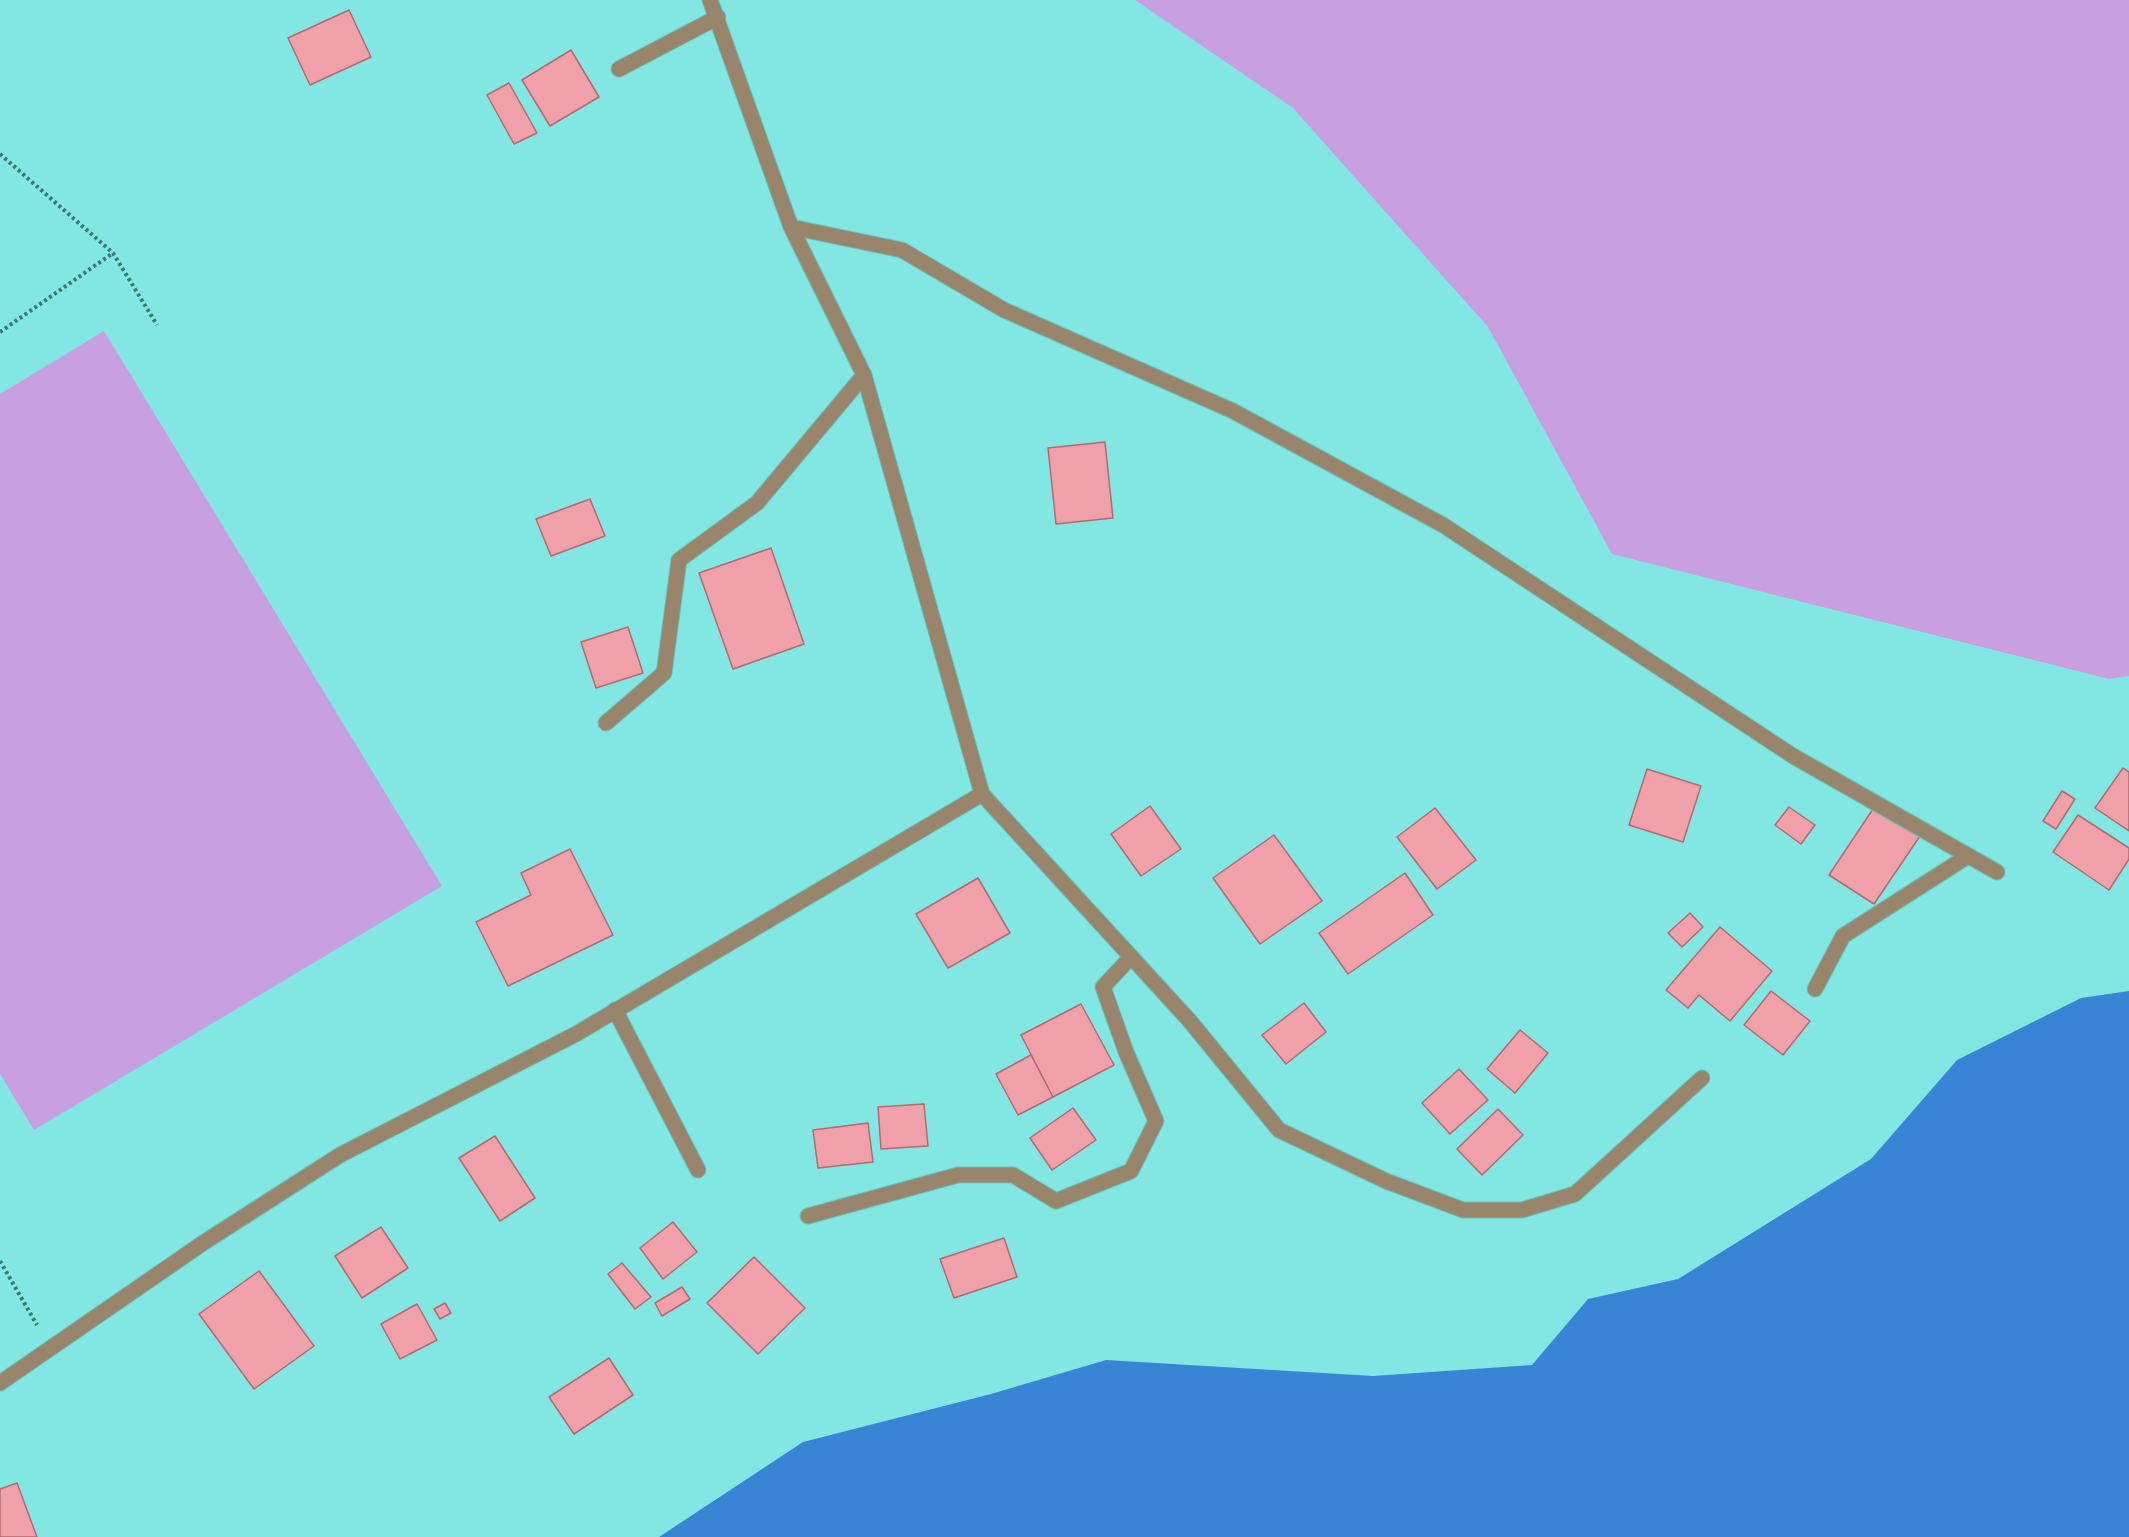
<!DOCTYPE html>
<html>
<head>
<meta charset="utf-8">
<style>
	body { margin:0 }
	canvas { display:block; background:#82e7e3 }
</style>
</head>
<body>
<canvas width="2129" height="1537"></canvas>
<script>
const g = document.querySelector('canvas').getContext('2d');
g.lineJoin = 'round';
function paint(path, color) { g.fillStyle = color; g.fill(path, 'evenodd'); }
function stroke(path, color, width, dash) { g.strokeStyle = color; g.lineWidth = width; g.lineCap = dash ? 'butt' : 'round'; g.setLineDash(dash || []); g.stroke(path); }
const green = new Path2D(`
	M1135,0H2129V676L2109,679L1612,554L1488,327L1293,108Z
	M104,331L442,886L34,1130L0,1074V394Z`);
const water = new Path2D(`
	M2129,991V1537H659L803,1442L991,1394L1106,1360L1373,1376L1532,1365L1588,1299L1678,1279L1871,1159L1957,1060L2081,998Z`);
const building = new Path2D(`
	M349,10L371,57L310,85L288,38Z
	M571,50L599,97L550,126L522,80Z
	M509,83L537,133L514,144L487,95Z
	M1105,442L1113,518L1056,524L1048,448Z
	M590,499L605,536L551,556L536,519Z
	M771,548L804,644L733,669L699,573Z
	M628,627L643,673L596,688L581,642Z
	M2123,768L2129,772V831L2095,808Z
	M1647,769L1701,786L1683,842L1629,825Z
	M2062,791L2075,799L2056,829L2043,821Z
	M1150,806L1181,849L1141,876L1111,834Z
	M1875,806L1920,836L1874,904L1829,875Z
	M1789,807L1815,825L1801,844L1775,825Z
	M1435,808L1476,860L1437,889L1397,837Z
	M2078,815L2129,848V859L2109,890L2053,852Z
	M1274,835L1322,901L1260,944L1213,878Z
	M570,849L613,935L508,986L476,922L531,895L521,873Z
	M1405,873L1433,915L1348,974L1319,933Z
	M978,878L1010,933L948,968L916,914Z
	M1690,913L1703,927L1682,947L1668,933Z
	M1720,927L1772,971L1730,1021L1699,995L1688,1008L1666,990Z
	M1771,991L1810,1021L1783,1055L1744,1025Z
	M1304,1003L1326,1032L1286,1064L1262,1035Z
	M1081,1004L1114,1065L1053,1097L1021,1035Z
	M1520,1030L1548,1053L1515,1093L1487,1069Z
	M1031,1055L1053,1097L1018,1115L996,1074Z
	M1459,1069L1488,1100L1450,1134L1422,1103Z
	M924,1104L928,1146L881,1149L878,1107Z
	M1073,1108L1096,1140L1052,1170L1030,1138Z
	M1498,1109L1523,1135L1482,1175L1457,1149Z
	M868,1123L873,1162L818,1168L813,1130Z
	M495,1136L535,1198L500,1221L459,1158Z
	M673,1222L697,1252L663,1279L640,1248Z
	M381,1227L408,1268L362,1298L335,1256Z
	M1004,1238L1017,1277L954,1298L940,1259Z
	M754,1257L805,1308L758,1354L707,1303Z
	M622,1263L651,1297L635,1309L608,1274Z
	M259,1271L314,1346L254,1389L199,1314Z
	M682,1287L690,1299L662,1316L655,1303Z
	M445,1303L451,1313L440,1319L434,1309Z
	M417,1304L437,1340L400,1359L381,1324Z
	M609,1358L633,1395L574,1434L549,1397Z
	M17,1483L37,1537H0V1489Z`);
const path = new Path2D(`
	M0,154L113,253L157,325
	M0,332L113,253
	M0,1261L37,1325`);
const lane = new Path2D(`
	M619,69L718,17
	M606,723L664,673L679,560L757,503L864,375
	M1815,989L1843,936L1968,856
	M615,1010L698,1170
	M808,1216L958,1175H1013L1056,1201L1131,1171L1156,1121L1126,1052L1103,987L1131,957`);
const street = new Path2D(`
	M791,227L902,250L1004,310L1233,411L1443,525L1793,756L1997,872
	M982,794L1189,1020L1279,1130L1386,1181L1463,1210H1522L1575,1194L1702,1078
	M0,1383L203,1243L340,1155L576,1034L982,794L864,375L791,227L710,0`);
paint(green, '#c89fe0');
paint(water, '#3a84d5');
paint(building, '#f0a0a8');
stroke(building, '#b36972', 1.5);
stroke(lane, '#6bc1bd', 17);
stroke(street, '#6bc1bd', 17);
stroke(path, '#3d7674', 4, [3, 3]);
stroke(lane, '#98856c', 15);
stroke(street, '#98856c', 15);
</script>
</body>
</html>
